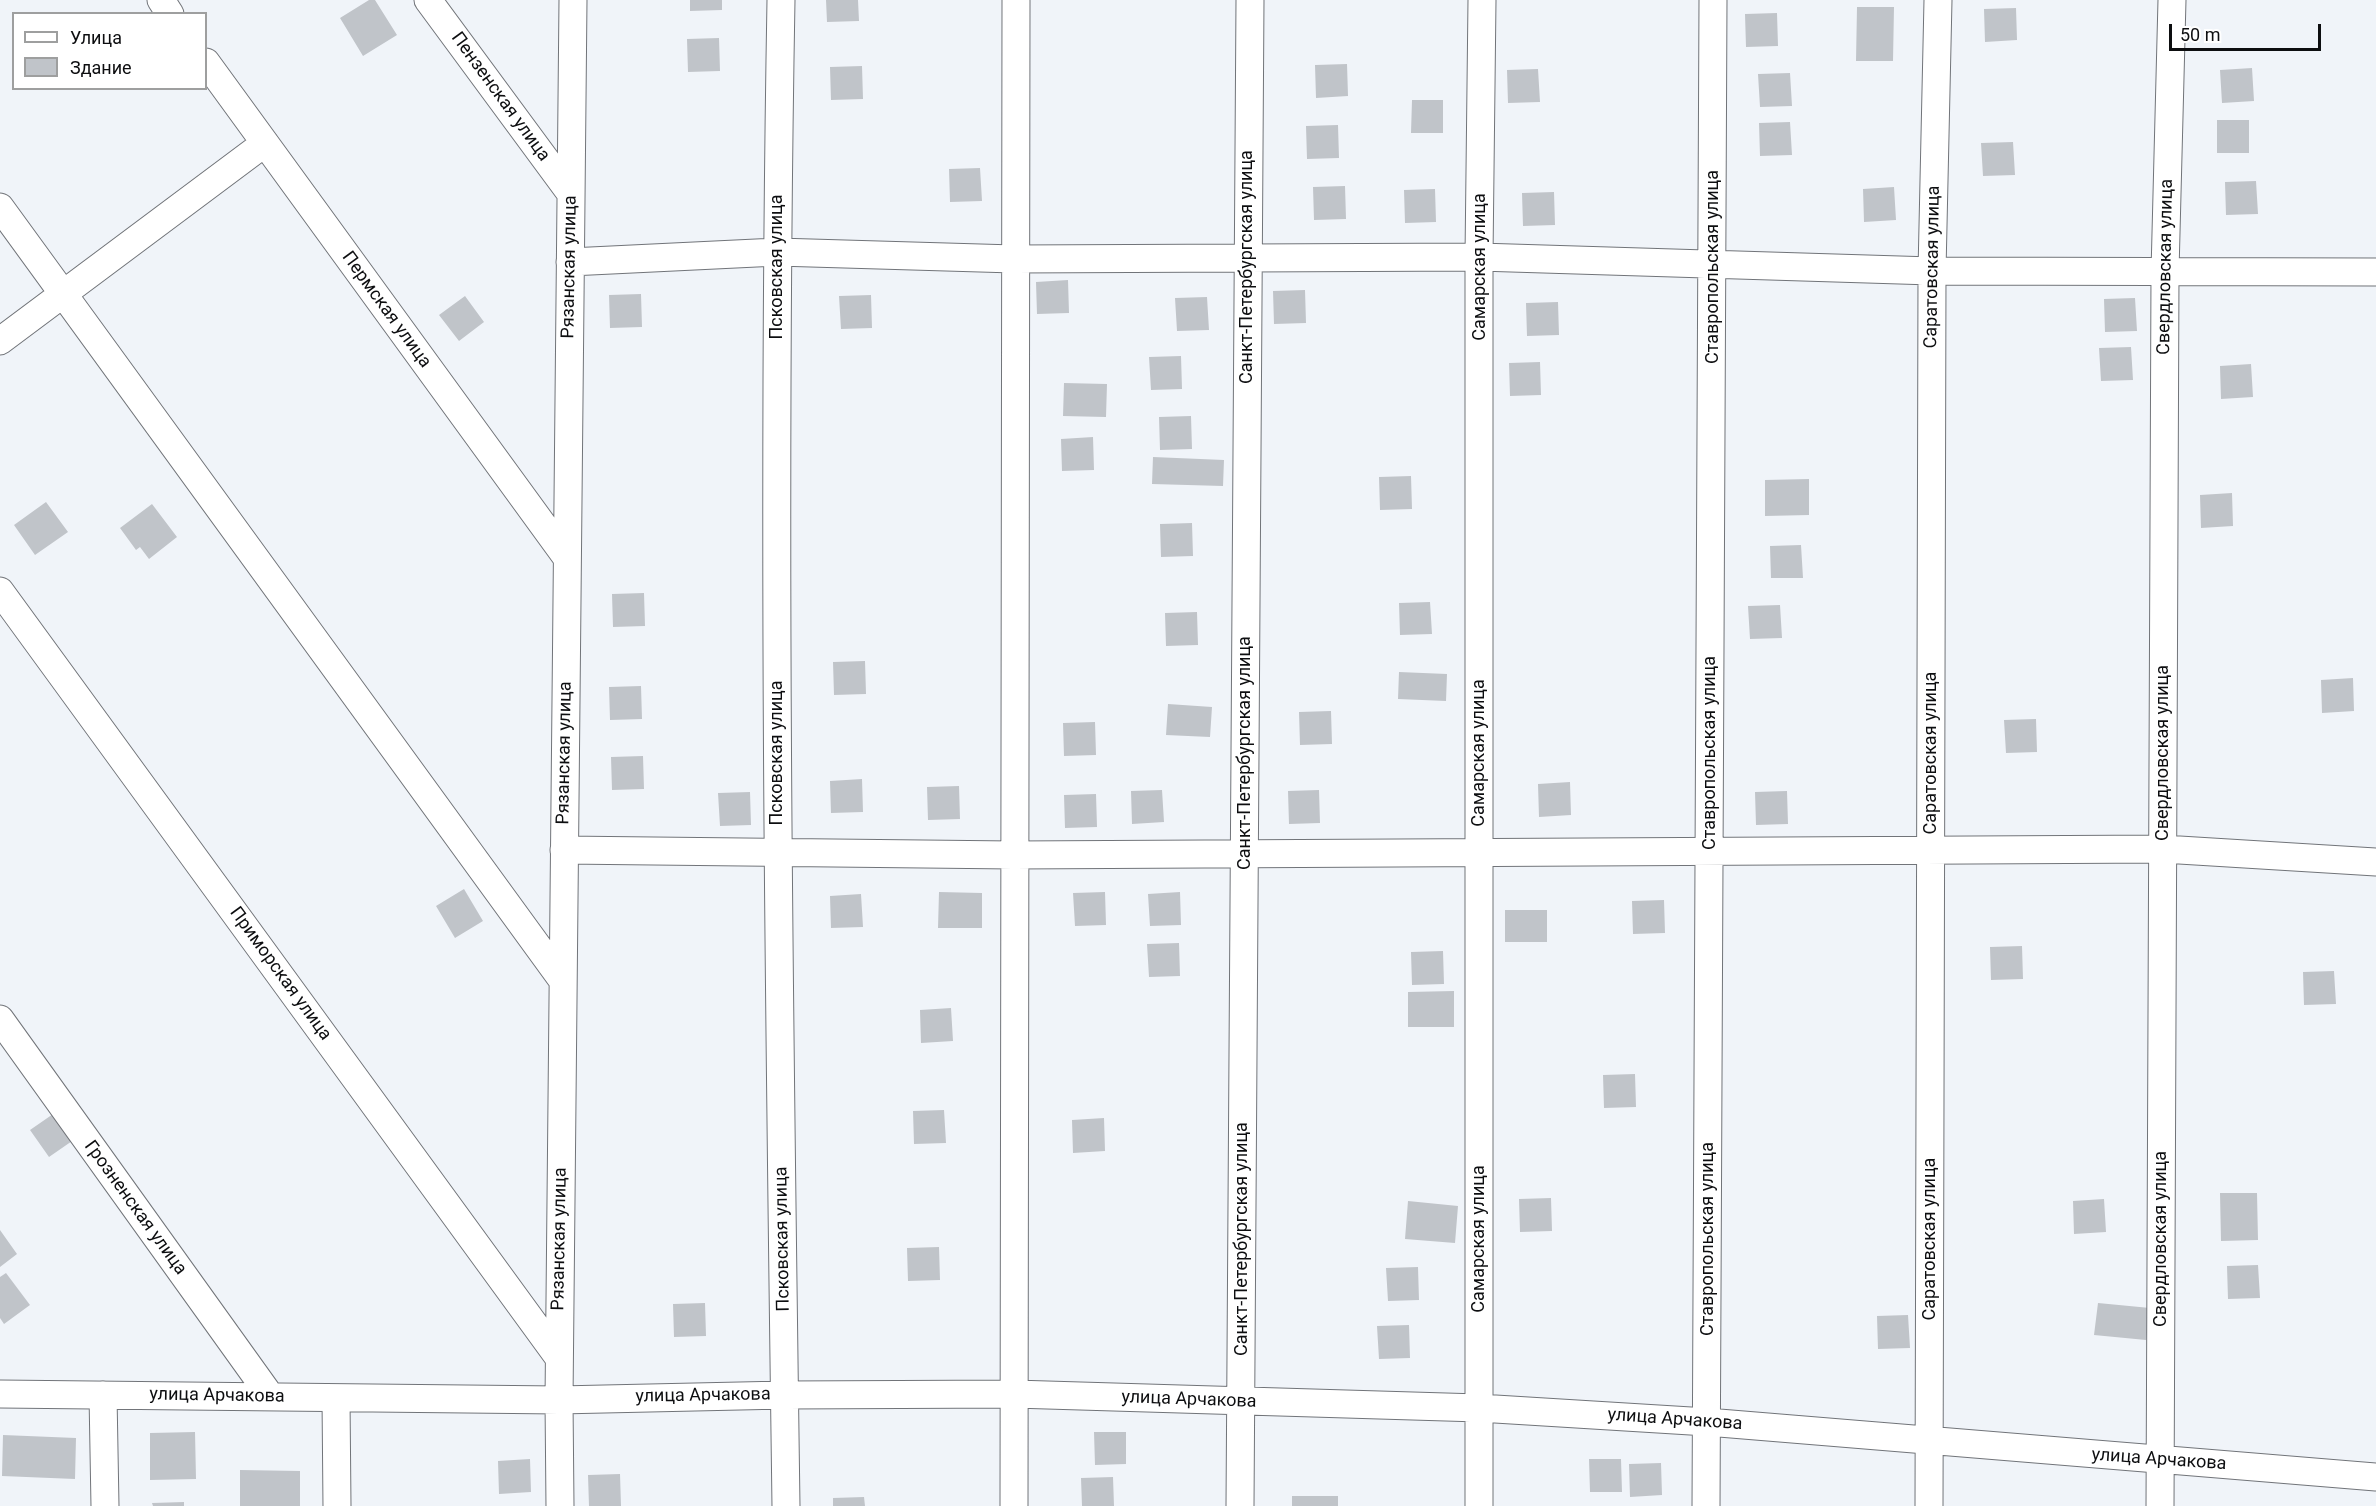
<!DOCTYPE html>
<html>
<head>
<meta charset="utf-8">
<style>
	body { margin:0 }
	#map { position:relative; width:2376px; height:1506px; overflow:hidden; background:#f0f4f9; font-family:Roboto,sans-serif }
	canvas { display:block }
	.legend { position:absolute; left:12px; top:12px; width:195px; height:78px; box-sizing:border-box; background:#fff; border:2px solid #9e9f9f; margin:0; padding:8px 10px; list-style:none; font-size:18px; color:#0d0e10 }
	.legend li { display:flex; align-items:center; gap:12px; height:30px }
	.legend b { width:30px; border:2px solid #9e9f9f }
	.scale { position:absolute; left:2169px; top:24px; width:152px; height:27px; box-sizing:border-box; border:3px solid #0d0e10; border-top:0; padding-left:8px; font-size:18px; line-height:21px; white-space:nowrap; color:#0d0e10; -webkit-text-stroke:4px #fff; paint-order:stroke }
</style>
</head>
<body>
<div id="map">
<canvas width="2376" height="1506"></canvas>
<ul class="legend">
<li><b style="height:8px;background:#fff"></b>Улица</li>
<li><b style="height:16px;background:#c0c4c9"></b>Здание</li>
</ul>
<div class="scale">50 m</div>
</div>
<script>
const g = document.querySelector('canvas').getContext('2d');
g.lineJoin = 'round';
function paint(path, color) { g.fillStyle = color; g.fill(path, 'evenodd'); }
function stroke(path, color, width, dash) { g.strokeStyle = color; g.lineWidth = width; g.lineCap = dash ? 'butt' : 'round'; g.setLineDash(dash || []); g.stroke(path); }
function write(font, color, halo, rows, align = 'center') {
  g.font = font + ' Roboto,sans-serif'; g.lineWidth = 4.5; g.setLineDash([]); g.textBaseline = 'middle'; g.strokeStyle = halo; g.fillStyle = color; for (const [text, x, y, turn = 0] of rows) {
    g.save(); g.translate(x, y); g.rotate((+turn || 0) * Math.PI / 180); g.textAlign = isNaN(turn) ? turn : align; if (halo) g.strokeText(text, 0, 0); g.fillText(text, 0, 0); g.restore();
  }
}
const building = new Path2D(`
	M369,0H375L397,35L363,56L340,18Z
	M690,0H722V10L690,11Z
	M826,0H858L859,21L827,22Z
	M1857,7H1894L1893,61H1856Z
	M2016,8L2017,40L1985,42L1984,9Z
	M1777,13L1778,46L1746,47L1745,14Z
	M719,38L720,71L688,72L687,39Z
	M1347,64L1348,96L1316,98L1315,65Z
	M862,66L863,99L831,100L830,67Z
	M2252,68L2254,101L2222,103L2220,70Z
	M1538,69L1540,102L1508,103L1507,70Z
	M1790,73L1792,106L1760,107L1758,74Z
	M1412,100H1443V133H1411Z
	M2217,120H2249V153H2217Z
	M1790,122L1792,155L1760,156L1759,123Z
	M1338,125L1339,158L1307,159L1306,126Z
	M2013,142L2015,175L1983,176L1981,143Z
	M980,168L982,201L950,202L949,169Z
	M2256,181L2258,214L2226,215L2225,182Z
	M1345,186L1346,219L1314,220L1313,187Z
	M1894,187L1896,220L1864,222L1863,189Z
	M1435,189L1436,222L1405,223L1404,190Z
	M1554,192L1555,225L1523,226L1522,193Z
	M1068,280L1069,313L1037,314L1036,282Z
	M1305,290L1306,323L1274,324L1273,291Z
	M641,294L642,327L610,328L609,295Z
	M871,295L872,328L841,329L839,296Z
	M465,296L484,322L459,341L439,315Z
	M1207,297L1209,330L1177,331L1175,298Z
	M2135,298L2137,331L2105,332L2104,299Z
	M1558,302L1559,335L1527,336L1526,303Z
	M2131,347L2133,380L2101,381L2099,348Z
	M1181,356L1182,389L1151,390L1149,357Z
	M1540,362L1541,395L1510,396L1509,363Z
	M2251,364L2253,397L2221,399L2220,366Z
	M1064,383L1107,384L1106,417L1063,416Z
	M1191,416L1192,449L1160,450L1159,417Z
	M1093,437L1094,470L1062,471L1061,439Z
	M1153,457L1224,460L1223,486L1152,484Z
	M1411,476L1412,509L1380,510L1379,477Z
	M1809,479V515L1765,516V480Z
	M2232,493L2233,526L2201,528L2200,495Z
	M46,502L68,532L35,555L14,525Z
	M152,504L177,537L149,559L140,547L136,550L120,528Z
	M1192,523L1193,556L1161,557L1160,524Z
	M1801,545L1803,578H1771L1770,546Z
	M644,593L645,626L613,627L612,594Z
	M1430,602L1432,634L1400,635L1399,603Z
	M1780,605L1782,638L1750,639L1748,606Z
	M1197,612L1198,645L1166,646L1165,613Z
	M865,661L866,694L834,695L833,662Z
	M1399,672L1447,674L1446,701L1398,699Z
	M2353,678L2354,711L2322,713L2321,680Z
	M641,686L642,719L610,720L609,687Z
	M1168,704L1212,707L1210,737L1166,735Z
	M1331,711L1332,744L1300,745L1299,712Z
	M2036,719L2037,752L2006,753L2004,720Z
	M1095,722L1096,755L1064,756L1063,723Z
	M643,756L644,789L612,790L611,757Z
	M862,779L863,812L831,813L830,781Z
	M1570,782L1571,815L1539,817L1538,784Z
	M959,786L960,819L928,820L927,787Z
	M1162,790L1164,822L1132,824L1131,791Z
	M1319,790L1320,823L1289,824L1288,791Z
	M1787,791L1788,824L1756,825L1755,792Z
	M750,792L751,825L720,826L718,793Z
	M1096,794L1097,827L1065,828L1064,795Z
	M464,889L483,921L455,938L436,906Z
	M939,892L982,893V928H938Z
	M1105,892L1106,925L1075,926L1073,893Z
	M1180,892L1181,925L1150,926L1148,894Z
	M861,894L863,927L831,928L830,896Z
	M1664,900L1665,933L1633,934L1632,901Z
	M1505,910H1547V942H1505Z
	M1179,943L1180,976L1149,977L1147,944Z
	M2022,946L2023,979L1991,980L1990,947Z
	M1443,951L1444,984L1412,985L1411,952Z
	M2334,971L2336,1004L2304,1005L2303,972Z
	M1454,991V1027H1408V992Z
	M951,1008L953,1041L921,1043L920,1010Z
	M1635,1074L1636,1107L1604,1108L1603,1075Z
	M944,1110L946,1143L914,1144L913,1111Z
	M56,1112L75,1139L49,1157L30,1130Z
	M1104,1118L1105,1151L1073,1153L1072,1120Z
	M2220,1193H2257L2258,1240L2221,1241Z
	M1551,1198L1552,1231L1520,1232L1519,1199Z
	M2104,1199L2106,1232L2074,1234L2073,1201Z
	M1408,1201L1458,1206L1455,1243L1405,1239Z
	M0,1230L17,1254L0,1267Z
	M939,1247L940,1280L908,1281L907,1248Z
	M2258,1265L2260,1298L2228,1299L2227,1266Z
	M1418,1267L1419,1300L1388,1301L1386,1268Z
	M6,1273L30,1305L4,1324L0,1318V1277Z
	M705,1303L706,1336L674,1337L673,1304Z
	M2098,1303L2150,1308L2146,1340L2094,1335Z
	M1908,1315L1910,1348L1878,1349L1877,1316Z
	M1409,1325L1410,1358L1379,1359L1377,1326Z
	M195,1432L196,1479L150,1480V1433Z
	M1094,1432H1126V1464L1095,1465Z
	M3,1435L76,1438L75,1479L2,1476Z
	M530,1459L531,1492L499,1494L498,1461Z
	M1589,1459H1621L1622,1492H1590Z
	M1661,1463L1662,1495L1630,1497L1629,1464Z
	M240,1470L300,1471V1506H240Z
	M620,1474L621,1506H589L588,1475Z
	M1113,1477L1114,1506H1082L1081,1478Z
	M1292,1496H1338V1506H1292Z
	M864,1497L865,1506H833V1498Z
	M184,1502V1506H153L152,1503Z`);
const minor = new Path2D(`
	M161,0L170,14
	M428,0L571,194
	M781,0C772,502 779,1004 786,1506
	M206,62L567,558
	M0,207L563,981
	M570,262L777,252L1014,259L1479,257L1932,271L2376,272
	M0,341L265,143
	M0,591L559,1358
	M564,850L1013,855L2163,849L2376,862
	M0,1019L271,1397
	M0,1394L559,1400L785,1395L1014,1394L1479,1408L1707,1422L2376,1477
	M103,1395L105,1506
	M336,1398L337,1506
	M560,1506L559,1400L573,0
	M1014,1506L1016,0
	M1240,1506L1250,0
	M1479,1506V257L1482,0
	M1706,1506L1713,0
	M1929,1506L1932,271L1938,0
	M2160,1506L2165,272L2172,0`);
const streetNames = [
	["Пензенская улица",500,97,54],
	["Рязанская улица",570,267,-89],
	["Псковская улица",777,267,-90],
	["Санкт-Петербургская улица",1247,267,-90],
	["Самарская улица",1480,267,-90],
	["Ставропольская улица",1713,267,-90],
	["Саратовская улица",1933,267,-89],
	["Свердловская улица",2166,267,-89],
	["Пермская улица",386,310,54],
	["Рязанская улица",565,753,-89],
	["Псковская улица",777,753,-90],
	["Санкт-Петербургская улица",1245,753,-90],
	["Самарская улица",1479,753,-90],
	["Ставропольская улица",1710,753,-90],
	["Саратовская улица",1931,753,-90],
	["Свердловская улица",2163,753,-90],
	["Приморская улица",280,974,54],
	["Грозненская улица",135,1208,54],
	["Рязанская улица",560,1239,-89],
	["Псковская улица",783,1239,-91],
	["Санкт-Петербургская улица",1242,1239,-90],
	["Самарская улица",1479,1239,-90],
	["Ставропольская улица",1708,1239,-90],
	["Саратовская улица",1930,1239,-90],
	["Свердловская улица",2161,1239,-90],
	["улица Арчакова",217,1396,1],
	["улица Арчакова",703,1396,-1],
	["улица Арчакова",1189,1400,2],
	["улица Арчакова",1675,1420,4],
	["улица Арчакова",2159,1460,4]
];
paint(building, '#c0c4c9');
stroke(minor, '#717479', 29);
stroke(minor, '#fff', 27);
write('18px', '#0d0e10', '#fff', streetNames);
</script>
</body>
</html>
